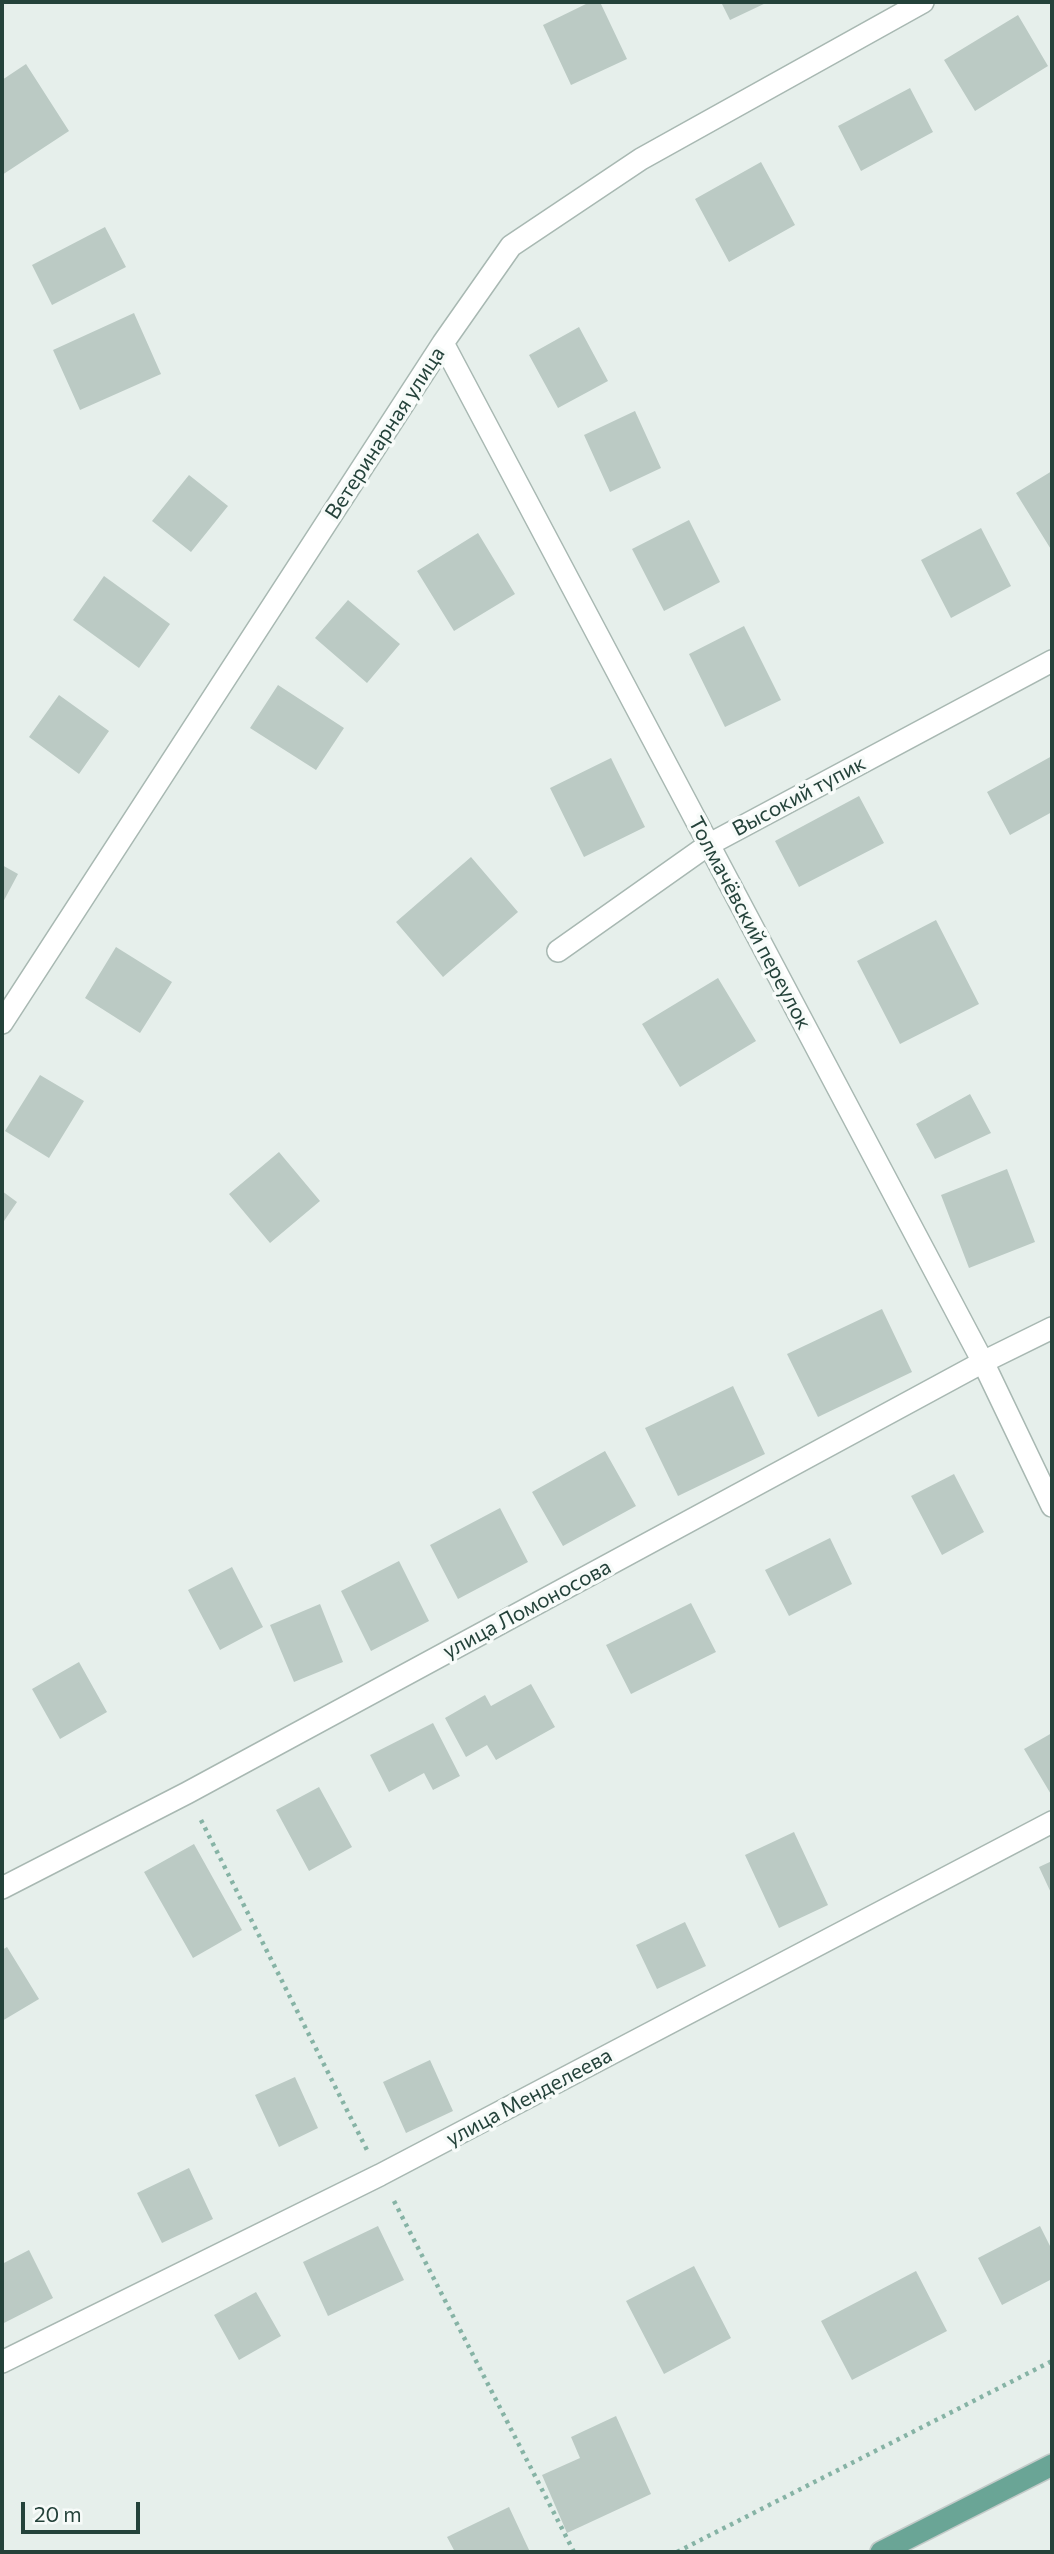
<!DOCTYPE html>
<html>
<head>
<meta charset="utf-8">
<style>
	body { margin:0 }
	#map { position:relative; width:1054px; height:2554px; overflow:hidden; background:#e6efeb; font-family:Commissioner,sans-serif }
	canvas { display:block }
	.frame { position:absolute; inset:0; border:4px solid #24423a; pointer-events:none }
	.scale { position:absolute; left:21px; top:2502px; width:119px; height:32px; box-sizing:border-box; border:4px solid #24423a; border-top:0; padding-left:9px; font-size:21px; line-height:24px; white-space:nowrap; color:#24423a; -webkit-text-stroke:5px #f7fbf9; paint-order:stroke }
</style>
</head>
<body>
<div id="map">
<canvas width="1054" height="2554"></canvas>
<div class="frame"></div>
<div class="scale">20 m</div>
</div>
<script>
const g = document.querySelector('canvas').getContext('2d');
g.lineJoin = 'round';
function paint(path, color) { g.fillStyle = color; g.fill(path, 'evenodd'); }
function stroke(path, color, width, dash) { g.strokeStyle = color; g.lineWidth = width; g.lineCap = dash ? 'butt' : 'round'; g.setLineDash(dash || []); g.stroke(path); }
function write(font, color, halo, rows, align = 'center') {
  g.font = font + ' Commissioner,sans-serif'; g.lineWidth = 7; g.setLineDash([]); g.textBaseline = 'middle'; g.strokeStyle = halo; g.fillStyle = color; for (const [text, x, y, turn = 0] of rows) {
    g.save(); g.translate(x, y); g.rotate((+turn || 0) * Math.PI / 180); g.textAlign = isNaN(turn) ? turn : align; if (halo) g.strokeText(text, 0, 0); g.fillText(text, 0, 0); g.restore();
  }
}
const building = new Path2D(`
	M590,2H600L627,59L571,85L543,25Z
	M721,2H768L730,20Z
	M1018,15L1048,66L975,111L944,60Z
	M26,64L69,131L2,175V80Z
	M910,88L933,132L861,171L838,126Z
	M761,162L795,225L729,262L695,199Z
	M105,227L126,267L52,305L32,265Z
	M134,313L161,374L80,410L53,350Z
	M579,327L608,381L558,408L529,355Z
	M635,411L661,468L610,492L584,435Z
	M1052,471V551L1016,493Z
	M189,475L228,506L191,552L152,521Z
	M689,520L720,582L664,611L632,549Z
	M981,528L1011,586L951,618L921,560Z
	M478,533L515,594L454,631L417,571Z
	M104,576L170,624L139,668L73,620Z
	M348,600L400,644L367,683L315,638Z
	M744,626L781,700L725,727L689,654Z
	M278,685L344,728L316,770L250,728Z
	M59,695L109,731L79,774L29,737Z
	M1052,756V812L1010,835L987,792Z
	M611,758L645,827L584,857L550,788Z
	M859,796L884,843L799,887L775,841Z
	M471,857L518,912L443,977L396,922Z
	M2,865L18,874L2,904Z
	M936,920L979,1004L900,1044L857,961Z
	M116,947L172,982L140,1033L85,998Z
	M718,978L756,1041L680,1087L642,1024Z
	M40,1075L84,1101L49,1158L5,1131Z
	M970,1094L991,1133L935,1159L916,1124Z
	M279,1152L320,1201L270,1243L229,1194Z
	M1007,1169L1035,1242L969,1268L941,1195Z
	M2,1191L17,1202L2,1224Z
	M882,1309L912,1372L818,1417L787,1354Z
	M733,1386L765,1454L678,1496L645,1428Z
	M605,1451L636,1506L563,1546L532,1492Z
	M954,1474L984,1532L942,1555L911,1496Z
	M500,1508L528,1562L458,1599L430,1545Z
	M830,1538L852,1584L789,1616L765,1570Z
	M399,1561L429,1621L371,1651L341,1591Z
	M232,1567L263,1627L220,1650L188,1590Z
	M691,1603L716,1652L631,1694L606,1645Z
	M320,1604L343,1662L294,1682L270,1625Z
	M79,1662L107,1712L60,1739L32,1689Z
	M531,1684L555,1727L496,1760L487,1745L466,1757L445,1718L485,1695L491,1706Z
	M433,1723L460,1776L433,1790L424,1773L389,1792L370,1755Z
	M1052,1733V1796L1024,1749Z
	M319,1787L352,1847L309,1871L276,1810Z
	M794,1832L828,1905L779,1928L745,1855Z
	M194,1844L242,1930L193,1958L144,1872Z
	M1052,1861V1895L1039,1867Z
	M685,1922L706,1966L657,1989L636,1945Z
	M7,1947L39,1999L2,2021V1950Z
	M430,2060L453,2111L406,2133L383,2082Z
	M295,2077L318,2128L279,2147L255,2095Z
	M189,2168L213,2219L162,2243L137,2193Z
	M378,2226L404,2280L328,2316L303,2262Z
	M1040,2226L1052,2250V2279L1002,2305L978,2258Z
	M29,2250L53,2298L2,2324V2264Z
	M694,2266L731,2338L664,2374L626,2301Z
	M916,2271L947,2331L852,2380L821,2321Z
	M256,2292L281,2336L239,2360L214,2315Z
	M616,2416L651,2494L567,2533L542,2475L580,2458L571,2437Z
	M509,2507L530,2552H455L447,2537Z`);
const path = new Path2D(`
	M201,1820L367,2150
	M394,2201L574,2552
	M677,2552L1052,2361`);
const minor = new Path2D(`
	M443,343L983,1362L1052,1506
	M558,951L708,845L1052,661
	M2,1023L443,343L511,246L641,159L923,2
	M2,1888L187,1793L983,1362L1052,1328
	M2,2362L380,2175L1052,1822`);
const major = new Path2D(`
	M881,2552L1052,2465`);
const streetNames = [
	["Ветеринарная улица",385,433,-57],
	["Высокий тупик",799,796,-28],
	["Толмачёвский переулок",750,923,62],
	["улица Ломоносова",527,1609,-28],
	["улица Менделеева",529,2097,-28]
];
paint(building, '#bbcac4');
stroke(minor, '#a8b8b2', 24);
stroke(major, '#c2cac8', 24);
stroke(path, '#86b3a5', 4.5, [3.5, 5]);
stroke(minor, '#fff', 21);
stroke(major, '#6aa596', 21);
write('21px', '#24423a', '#f7fbf9', streetNames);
</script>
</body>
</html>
